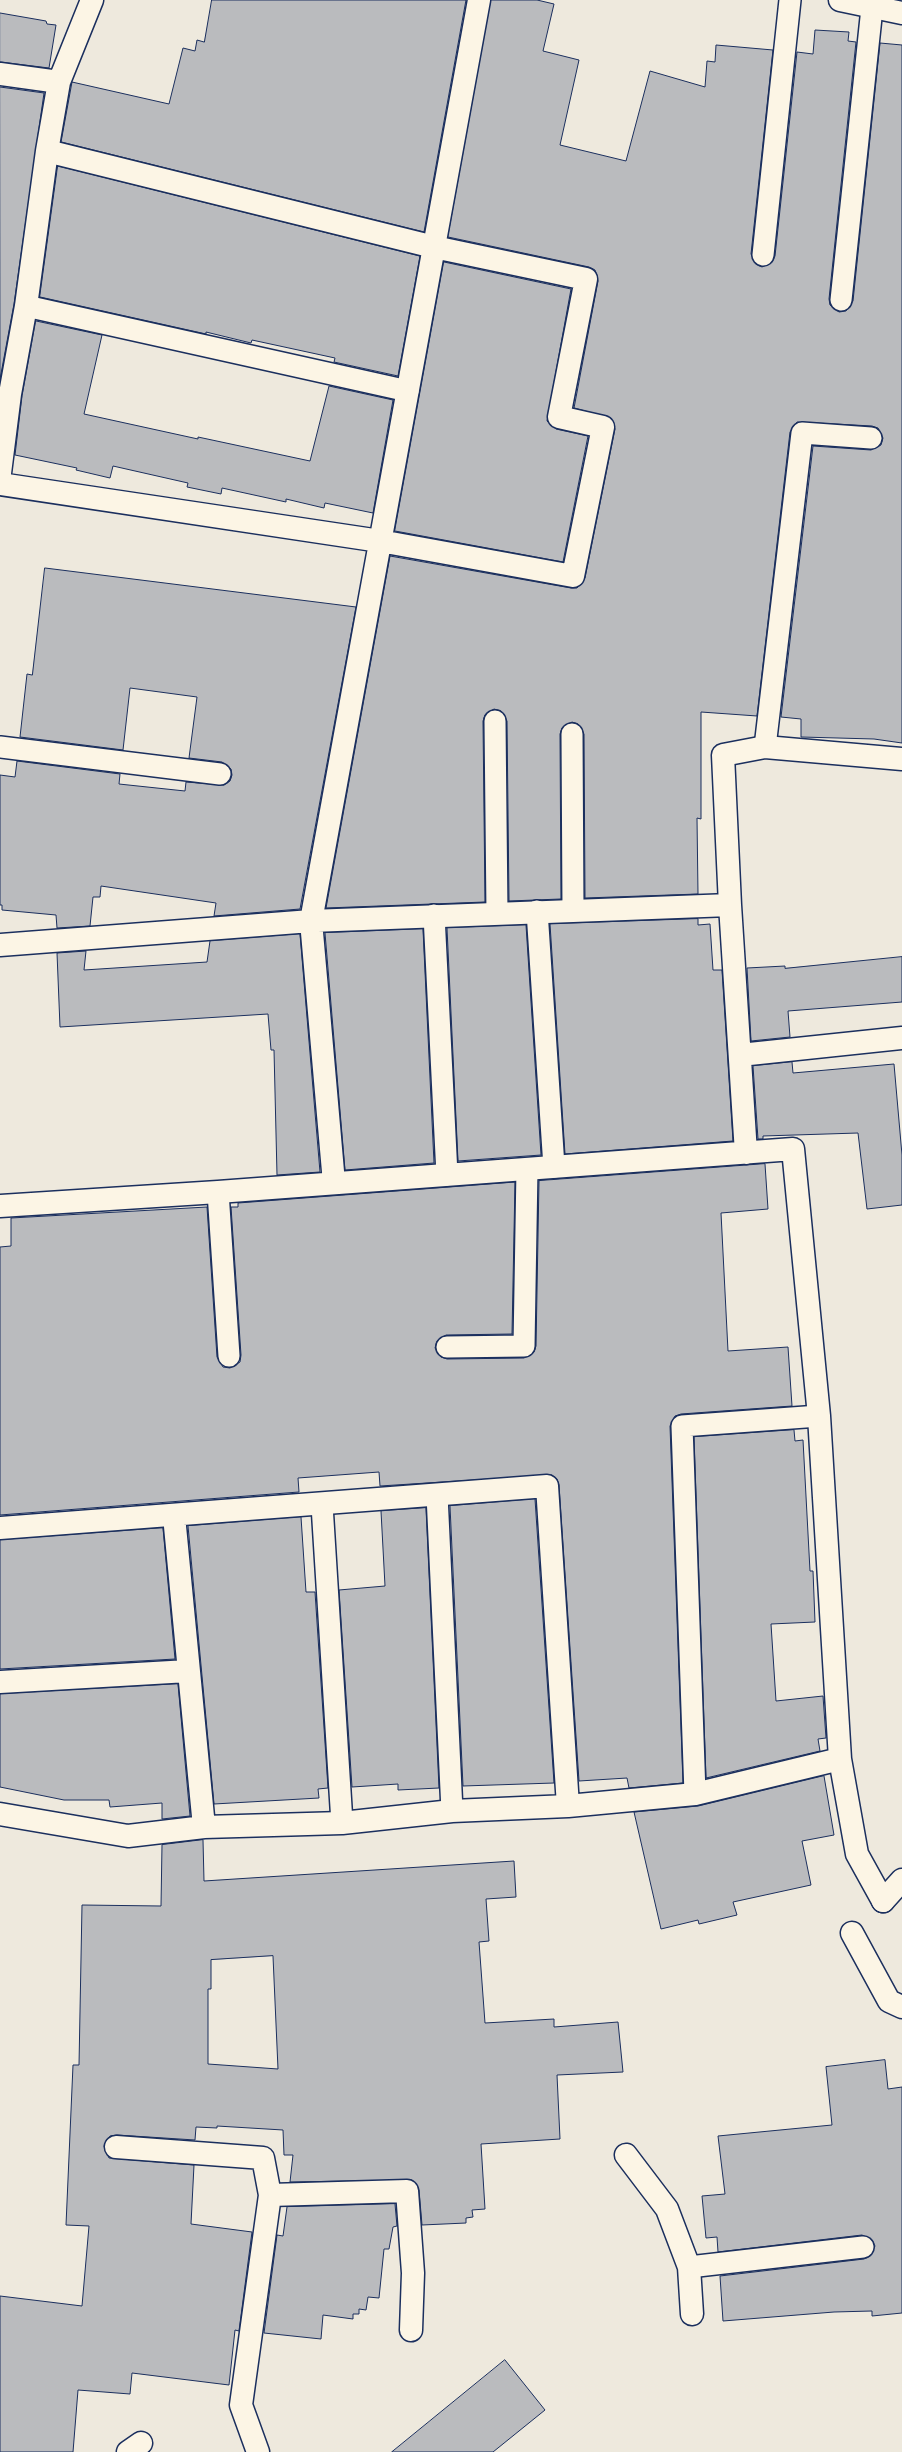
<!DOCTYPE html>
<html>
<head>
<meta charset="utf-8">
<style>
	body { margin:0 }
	canvas { display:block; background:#eee9dd }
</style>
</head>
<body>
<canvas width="902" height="2452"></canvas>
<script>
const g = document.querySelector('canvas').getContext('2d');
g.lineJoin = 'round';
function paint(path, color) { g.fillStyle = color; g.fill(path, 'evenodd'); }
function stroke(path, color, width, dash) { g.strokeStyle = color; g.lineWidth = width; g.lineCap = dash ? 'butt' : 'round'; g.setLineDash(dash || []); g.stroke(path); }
const building = new Path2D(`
	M212,0H466L424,232L61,142L72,82L169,104L183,48L195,51L197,40L204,42Z
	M491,0H537L554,4L543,51L579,60L560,145L626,161L650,71L705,87L707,61L715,62L716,45L773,50L751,254L756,264L762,267L772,262L775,256L797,52L813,54L815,30L849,32L848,41L856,42L829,299L830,305L839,312L846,311L853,301L880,43L902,45V743L874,739L801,737V719L781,717L813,446L871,450L881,445L883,438L878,428L872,426L797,422L790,432L757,716L701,712V819L697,818L698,894L585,898L584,734L578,724L572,722L562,728L560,734L561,899L509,901L507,721L501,711L494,709L485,715L483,721L485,902L326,908L390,556L571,588H577L585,578L615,429L611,418L574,408L598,281L595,270L589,267L448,237Z
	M0,13L46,21L47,24L56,25L49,68L0,62Z
	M0,87L44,93L14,304L0,379Z
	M58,166L420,256L398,376L334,362L335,358L252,340L251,343L206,332V334L40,297Z
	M444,262L571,289L547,421L556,429L588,436L563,562L395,531Z
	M36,321L102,335L84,414L198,439V437L310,461L329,386L393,400L373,513L325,503L324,508L286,499V502L222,488L221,494L187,487L188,483L113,466L110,478L76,470L77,468L15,455L22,396Z
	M45,568L356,607L300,909L214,916L216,903L101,886L100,897H93L90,926L57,928L56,915L2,910V905H0V775L15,777L17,761L120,774L119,784L185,791L186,782L224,785L230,781L232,775L231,769L222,762L189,758L197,697L130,688L123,750L20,737L27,674L32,675Z
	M698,919V925L710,924L713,970H722L733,1141L565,1154L550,924Z
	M526,925L541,1155L458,1161L447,928Z
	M423,929L434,1163L345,1170L325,933Z
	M300,934L320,1172L277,1175L274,1050H271L268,1014L60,1027L57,953L86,951L84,970L207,962L210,941Z
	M902,957V1002L788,1011L790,1037L751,1041L747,968L785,966V968Z
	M792,1062L793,1073L894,1064L902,1155V1205L867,1209L858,1133L763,1136V1139H758L753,1066Z
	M765,1164L768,1209L721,1213L728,1351L788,1347L792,1406L681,1414L675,1416L670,1426L683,1783L629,1788L627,1778L579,1781L559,1485L557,1479L552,1475L380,1486L379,1472L298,1478L299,1492L0,1515V1247L11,1246V1218L207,1207L217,1357L223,1367L230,1368L240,1362L241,1355L231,1207H238V1203L515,1182L512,1334L446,1335L437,1341L435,1348L441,1357L447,1359L524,1358L534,1352L536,1346L539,1181Z
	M794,1430L795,1441L803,1440L810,1571H813L815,1622L771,1624L776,1701L823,1696L826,1738L818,1739L820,1751L706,1778L694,1437Z
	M535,1499L554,1783L463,1786L450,1506Z
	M426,1508L439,1788L398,1790V1784L352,1787L339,1590L385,1586L381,1511Z
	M301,1517L306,1592H315L328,1788L318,1789L319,1798L214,1804L188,1526Z
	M163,1528L175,1659L0,1669V1540Z
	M178,1684L190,1816L162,1819V1803L110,1807L109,1800H64L0,1787V1694Z
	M824,1776L834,1835L802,1841L811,1885L733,1902L737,1915L699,1924L698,1920L661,1929L634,1812L698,1806Z
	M203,1840L204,1881L514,1861L516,1897L486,1899L489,1941L479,1942L485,2023L554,2019V2027L618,2022L623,2072L557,2075L560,2139L481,2144L485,2209L472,2210L473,2217L466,2218V2223L422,2225L419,2190L412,2180L290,2182L293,2155H284L283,2130L217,2126V2128L196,2127L195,2140L117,2135L110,2136L104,2146L109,2158L194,2165L191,2224L252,2232L239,2331L235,2330L229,2385L132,2373L130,2394L78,2390L73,2452H0V2296L82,2306L89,2226L66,2225L73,2065H79L82,1905L161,1906L162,1845ZM273,1956L278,2069L208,2064V1989H211V1960Z
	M885,2060L888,2089L902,2087V2313L872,2316V2311L834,2312L723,2321L720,2276L864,2259L870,2256L875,2246L872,2240L862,2235L718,2252L717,2237L706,2238L702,2196L725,2194L718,2136L832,2125L826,2067Z
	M395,2204L397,2226L393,2227L389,2249H384L379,2298L368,2297L366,2310L359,2309V2314H353V2319L323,2315L321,2339L264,2333L277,2235L283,2236L287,2207Z
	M505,2360L545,2410L493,2452H392Z`);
const service = new Path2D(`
	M763,255L790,0
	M841,300L872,8
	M26,306L408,391
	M495,721L497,913
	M572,734L573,910
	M0,747L220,774
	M765,747L802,433L871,438
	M537,911L554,1167
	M434,915L447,1175
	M218,1192L229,1356
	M447,1347L524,1346L527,1169
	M437,1495L452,1811
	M322,1505L342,1823
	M695,1794L682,1426L819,1416
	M689,2267L863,2247`);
const minor = new Path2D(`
	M840,0L902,13
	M0,74L59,82
	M0,473L10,394L26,306L47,151L59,82L92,0
	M0,484L380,541L573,576L603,427L559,417L586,279L434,247L47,151
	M0,945L311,921L730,905
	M740,1055L902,1038
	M746,1153L730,905L723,755L765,747L902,759
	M334,1183L311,921L479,0
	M0,1206L218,1192L793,1149L819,1416L840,1759L857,1854L883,1901
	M174,1516L204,1827
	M0,1528L547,1486L568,1806
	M0,1682L188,1671
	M0,1814L128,1836L204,1827L342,1823L452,1811L568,1806L695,1794L840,1759
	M852,1933L889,2001L902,2007
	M116,2147L263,2158L270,2195L241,2405L258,2452
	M626,2155L667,2209L689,2267L692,2314
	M270,2195L407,2191L413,2273L411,2330
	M128,2452L141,2443`);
const tertiary = new Path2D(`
	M883,1901L902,1880`);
paint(building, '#babbbe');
stroke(building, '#1b2f5e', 1);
stroke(service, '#1b2f5e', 24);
stroke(minor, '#1b2f5e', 25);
stroke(tertiary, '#1b2f5e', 25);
stroke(service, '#fcf5e5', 21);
stroke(minor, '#fcf5e5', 22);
stroke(tertiary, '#fcf5e5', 22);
</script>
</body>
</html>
